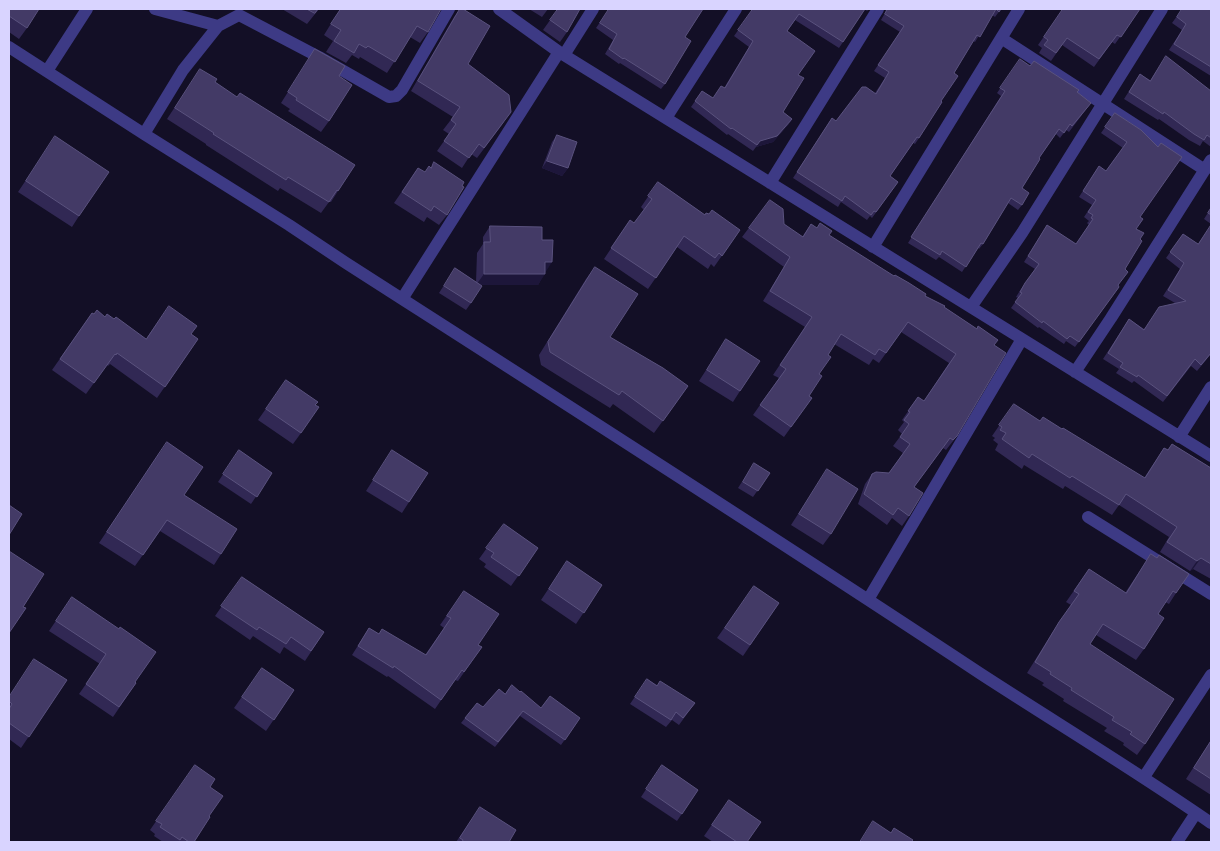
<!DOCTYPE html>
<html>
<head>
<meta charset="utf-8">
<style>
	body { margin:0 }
	#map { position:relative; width:1220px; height:851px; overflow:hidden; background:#130f26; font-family:"PT Sans Narrow",sans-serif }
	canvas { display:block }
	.frame { position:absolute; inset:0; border:10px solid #d9d4ff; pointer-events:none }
</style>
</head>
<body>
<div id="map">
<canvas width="1220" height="851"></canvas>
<div class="frame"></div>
</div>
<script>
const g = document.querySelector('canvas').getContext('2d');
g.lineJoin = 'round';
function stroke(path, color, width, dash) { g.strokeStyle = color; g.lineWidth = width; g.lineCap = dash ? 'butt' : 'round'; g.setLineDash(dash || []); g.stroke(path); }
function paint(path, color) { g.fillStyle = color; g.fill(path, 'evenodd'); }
const minor = new Path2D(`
	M155,9L218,26
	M499,9L559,52L1211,456
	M1001,38L1205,170
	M9,47L144,134L289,225L346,263C558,399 771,535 981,674C1058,724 1136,771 1211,823
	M564,55L593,9
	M47,71L87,9
	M666,118L736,9
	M144,134L183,70L218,26L239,15L319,57L389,97L396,96L402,90L449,9
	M770,183L878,9
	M873,247L1019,9
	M402,299L559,52
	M971,307L1022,233L1162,9
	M1075,372L1111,318L1211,160
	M1179,437L1211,387
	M1088,517L1211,594
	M869,598L1022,339
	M1144,777L1211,675
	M1177,842L1196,813`);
const wall = new Path2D(`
	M9,9L27,28L19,39L9,32Z
	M282,9H319L307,24Z
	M340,9H441L428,32L420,43L410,37L387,73L360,57L359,59L352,55L346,63L326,52L333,41L324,35Z
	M460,9L468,64L504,122L477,158L471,154L462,168L437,151L449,134L443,130L453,117L411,91L454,17Z
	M529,9H548L542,17Z
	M558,9L567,32L560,42L543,30Z
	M609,9L685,37L665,84L661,89L620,63L619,64L605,54L613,40L596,28Z
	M753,9H869L867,11L865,9L839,48L795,20L787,31L798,75L783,112L792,119L788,125L773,142L756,147L753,151L728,134L727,135L691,107L702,91L713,98L724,88L749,47L734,36Z
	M886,9H1001L995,17L992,15L975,42L973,41L954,73L941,101L919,138L915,144L913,143L890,176L898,182L872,218L870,216L867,220L841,202L838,207L793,178L832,118L836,121L875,93L885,78L874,71L900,32L881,20L885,13Z
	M1063,9H1140L1115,44L1112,42L1094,67L1062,45L1051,61L1039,53L1042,48L1038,45Z
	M1182,9H1211V76L1169,50L1182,30L1172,23Z
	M315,49L339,76L329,121L321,132L288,111L290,109L281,103Z
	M1016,65L1030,66L1077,92L1091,103L1069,132L1066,130L1060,138L1056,134L1039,158L1022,188V205L1018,210L1008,203L983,244L979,249L978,248L962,272L939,257L936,260L908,243L1001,96L997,93Z
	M200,69L338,191L331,202H329L321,213L280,188L278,191L206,145V144L167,119Z
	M1140,74L1150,80L1211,91V147L1203,141L1200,146L1189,140L1159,119L1158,120L1124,99Z
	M1115,113L1141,130L1140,217L1136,229L1140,239L1125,269L1118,286L1119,287L1075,347L1066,341L1064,344L1039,327L1038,328L1011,308L1018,298L1016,297L1021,289L1035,269L1024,262L1047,225L1076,244L1089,225L1087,223L1089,221L1084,217L1092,205L1079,197L1099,166L1106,171L1123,148L1101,133Z
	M557,135L568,168L562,176L542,168L552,142Z
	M48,147L79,216L72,227L18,192Z
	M418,168L447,215L439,225L427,217L424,222L394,203Z
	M658,182L705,215L709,214L740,230L714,267L711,264L708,269L677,247L648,289L604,259L630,220L634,223L644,210L641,207Z
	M770,200L784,224L802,237L811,224L925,296L944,307L994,345L957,436L946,450L943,448L914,487L909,516L902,526L892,518L887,525L858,504L865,484L872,474L889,473L903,453L893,446L902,434L898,430L904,422L902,420L918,397L924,401L949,363L901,332L879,363L873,359L869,365L834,344L828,355L809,396L812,398L784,437L753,415L779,378L773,375L805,327L763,301L784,267L742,237Z
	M1211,208V224L1204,219Z
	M490,226L542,240L545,272L538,285H480L471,303L466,310L439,293L455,268L476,282L477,253L483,244V237Z
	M1183,234L1198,244L1211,354L1197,371L1191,366L1163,402L1134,381L1132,383L1116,373L1119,369L1103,359L1129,319L1144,329L1175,303L1163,296L1180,269L1166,258Z
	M595,267L610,337L688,386L654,433L613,404L610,408L541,365L539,355L586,279Z
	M92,313L94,314L114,319L146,339L191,334L198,339L157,398L110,364L108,366L107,365L86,394L52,370Z
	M726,339L740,391L733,402L699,381Z
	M286,380L315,405L301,433L293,444L258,420Z
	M1014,404L1040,421L1062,429L1144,478L1164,448L1168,450L1172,444L1211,468V579L1193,569L1190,571L1160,552L1169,537L1119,505L1112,515L1065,486L1063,489L1024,465L1022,469L995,450L998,444L993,440L995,438L992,436Z
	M239,450L272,473L251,504L218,482Z
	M392,450L409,502L402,513L366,491Z
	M159,453L184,495L221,554L214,565L160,531L135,566L99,543Z
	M754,463L770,473L753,497L738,488Z
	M827,469L831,534L823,545L791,525Z
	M504,524L538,548L511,586L484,567L486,564L479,559Z
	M1151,554L1176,593L1169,604L1165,602L1158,614L1144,649L1136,660L1096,635L1090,644L1145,744L1137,755L1123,745L1124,743L1104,731L1107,728L1063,701L1064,699L1042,685L1044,683L1027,673L1052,633L1071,605L1066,602L1089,569L1125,593Z
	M567,561L602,585L576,624L541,600Z
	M242,577L324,632L305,661L284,647L280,654L253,636L250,640L215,616Z
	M754,586L779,603L743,656L717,638Z
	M464,591L478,645L482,647L458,681L455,680L435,709L388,676L387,677L352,655L369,628L379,634L425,655L444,628L440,625Z
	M72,597L136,683L113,717L79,694L100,664L49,631Z
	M262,668L294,690L266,731L234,708Z
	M647,679L657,685L695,703L679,725L672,720L666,727L630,704Z
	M67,680L21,748L9,739V696Z
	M505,694L541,708L580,718L561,745L520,716L495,747L461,723L465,718Z
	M1211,740V795L1186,779Z
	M195,765L210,787L209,816L194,842H163L154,836L155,834L150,830Z
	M662,765L698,790L677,821L641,797Z
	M729,800L747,842H713L704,836Z
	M480,807L509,842H456Z`);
const shadedWall = new Path2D(`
	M792,119L788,125L773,142L756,147L760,141Z
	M547,161L568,168L562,176L542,168Z
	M545,262H552L545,273Z
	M484,274H545L538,285H476Z
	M1201,558L1193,569L1190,571L1197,561Z`);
const building = new Path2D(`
	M9,9H39L27,28L9,16Z
	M307,9H318L315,13Z
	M341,9H441L428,32L417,26L395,62L368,46L366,48L359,44L354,53L334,41L341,30L331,24Z
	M460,9H463L490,26L468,64L509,95L511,112L484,148L479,144L469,158L444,141L456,124L451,120L460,107L418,81Z
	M558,9H580L567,32L550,20Z
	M609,9H703L685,37L691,41L665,84L624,58L623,59L609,49L617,34L600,23Z
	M753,9H865L843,42L799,14L787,31L815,51L798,75L804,78L783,112L792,119L777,136L760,141L757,145L732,128L731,129L695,101L702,91L713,98L721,86L725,88L753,41L738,30Z
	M888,9H1001L999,12L996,9L980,37L977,35L954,73L958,76L941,101L942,102L919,138L917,137L890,176L898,182L876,212L874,211L871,215L845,196L842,201L797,172L832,118L836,121L862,87H866L876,94L889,72L878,65L904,26L885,14Z
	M1063,9H1140L1121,37L1117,35L1099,59L1067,38L1056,53L1044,45L1048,40L1044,37Z
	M1182,9H1211V67L1174,44L1186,24L1177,17Z
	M315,49L345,66L339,76L352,85L329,121L296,100L297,98L288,92Z
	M1166,56L1211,91V138L1207,135L1204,140L1194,134L1164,112L1163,114L1129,92L1140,74L1150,81Z
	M1020,59L1030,66L1034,61L1079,90L1077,92L1091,103L1072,126L1070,124L1064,133L1059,129L1039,158L1040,159L1022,188L1029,193L1022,205L1011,198L983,244L981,243L966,267L942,251L940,255L911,237L1005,91L1000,88Z
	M200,69L217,79L215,82L237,97L240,93L355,165L338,191L337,190L329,202L288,177L286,180L213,134L214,133L175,108Z
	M1115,113L1141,130L1158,147L1161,143L1182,157L1140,217L1143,219L1136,229L1144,233L1140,239L1142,241L1125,269L1128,272L1118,285L1119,287L1079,342L1070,336L1067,339L1043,321L1042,323L1015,302L1022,293L1020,292L1025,283L1039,264L1028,256L1047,225L1076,244L1093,219L1091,218L1093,215L1088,212L1096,200L1083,191L1099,166L1106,171L1127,142L1105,127Z
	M557,135L577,142L568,168L547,161Z
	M55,136L109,172L79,216L26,181Z
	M434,162L464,182L462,186L464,187L447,215L434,206L431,211L402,192L418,168L425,172L429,166L431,168Z
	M658,182L705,215L706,213L709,214L712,210L740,230L722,256L719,253L715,258L684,236L656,278L611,248L630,220L634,223L652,199L648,196Z
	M770,200L783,209L784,224L803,237L811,224L817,228L820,223L832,231L829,235L894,276L895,275L909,283L926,294L925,296L945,306L944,307L977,329L978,326L998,340L994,345L1006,353L957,436L953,440L950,438L914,487L923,493L909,516L898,508L893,515L864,494L872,474L876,472L889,473L910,444L900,437L909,424L904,420L910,412L908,411L918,397L924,401L956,354L908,322L886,353L879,349L875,355L841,334L828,355L831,357L819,374L822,376L809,396L812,398L791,427L760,405L786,369L780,365L812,317L770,291L790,257L749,228Z
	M1211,208V215L1208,213Z
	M1211,225V353L1201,365L1195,359L1167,396L1138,375L1137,377L1120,367L1123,363L1108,353L1129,319L1144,330L1159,307L1186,301L1168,290L1184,263L1170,252L1183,234L1198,244Z
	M490,226L542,227V240H553L552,262H545V274H484V242H490Z
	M595,267L638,294L610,337L663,368L688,386L663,421L622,391L619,395L550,352L548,342Z
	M455,268L482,286L471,303L444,286Z
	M169,306L197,326L191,334L198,339L165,387L117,353L116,355L115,354L94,383L60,359L92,313L94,314L97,310L105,317L107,314L114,319L116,317L146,339Z
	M726,339L760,361L740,391L707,370Z
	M286,380L318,402L315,405L319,407L301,433L266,409Z
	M1014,404L1040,421L1043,417L1062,429L1063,428L1145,478L1164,448L1168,450L1172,444L1211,468V564L1201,558L1197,561L1167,542L1177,527L1126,494L1119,505L1072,476L1070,478L1032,454L1029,458L1002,439L1006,433L1000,430L1002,427L999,425Z
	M167,442L203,467L184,495L237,529L221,554L167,520L143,555L107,532Z
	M239,450L272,473L257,497L223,474Z
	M392,450L428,473L409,502L373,480Z
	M754,463L770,473L758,491L743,482Z
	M827,469L858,489L831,534L799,514Z
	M9,505L22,514L9,535Z
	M504,524L538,548L519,576L491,557L494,553L486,548Z
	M9,551L44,574L23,607L26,608L9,633Z
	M1151,554L1157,558L1159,555L1189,574L1176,593L1173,591L1158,614L1164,618L1144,649L1103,624L1090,644L1174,699L1145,744L1130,734L1132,732L1112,720L1114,717L1071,690L1072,688L1050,674L1051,672L1035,662L1059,622L1079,594L1074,591L1089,569L1126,593Z
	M567,561L602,585L584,613L549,589Z
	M242,577L324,632L311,651L291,637L286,644L259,627L257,630L221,606Z
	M754,586L779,603L750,645L725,628Z
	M464,591L499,614L478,645L482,647L464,672L462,670L441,700L394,666L393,668L358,646L369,628L379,634L382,629L426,655L451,618L447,616Z
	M72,597L119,629L120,627L156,652L135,682L136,683L119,707L86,684L106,654L56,621Z
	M34,659L67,680L29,737L9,723V709L12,704L9,701V697Z
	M262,668L294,690L274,720L242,697Z
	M647,679L657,686L660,681L695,703L683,718L676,712L671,720L635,697Z
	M512,685L520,692L521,691L541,708L550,696L580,718L565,740L523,711L498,742L465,718L477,703L483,707L499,689L505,694Z
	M1211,741V779L1194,768Z
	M195,765L215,779L210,787L223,796L209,816L210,817L194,842H189L182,837L180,840L160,827L162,824L156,821Z
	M662,765L698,790L682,814L646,789Z
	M729,800L761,822L747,842H737L712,825Z
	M480,807L516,830L509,842H462L463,840L460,838Z
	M873,821L891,833L894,828L913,840L911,842H860Z`);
stroke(minor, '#3d3a85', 12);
paint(wall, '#312854');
paint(shadedWall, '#1d163a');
paint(building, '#433a66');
stroke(building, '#5a527e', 1);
</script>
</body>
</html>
